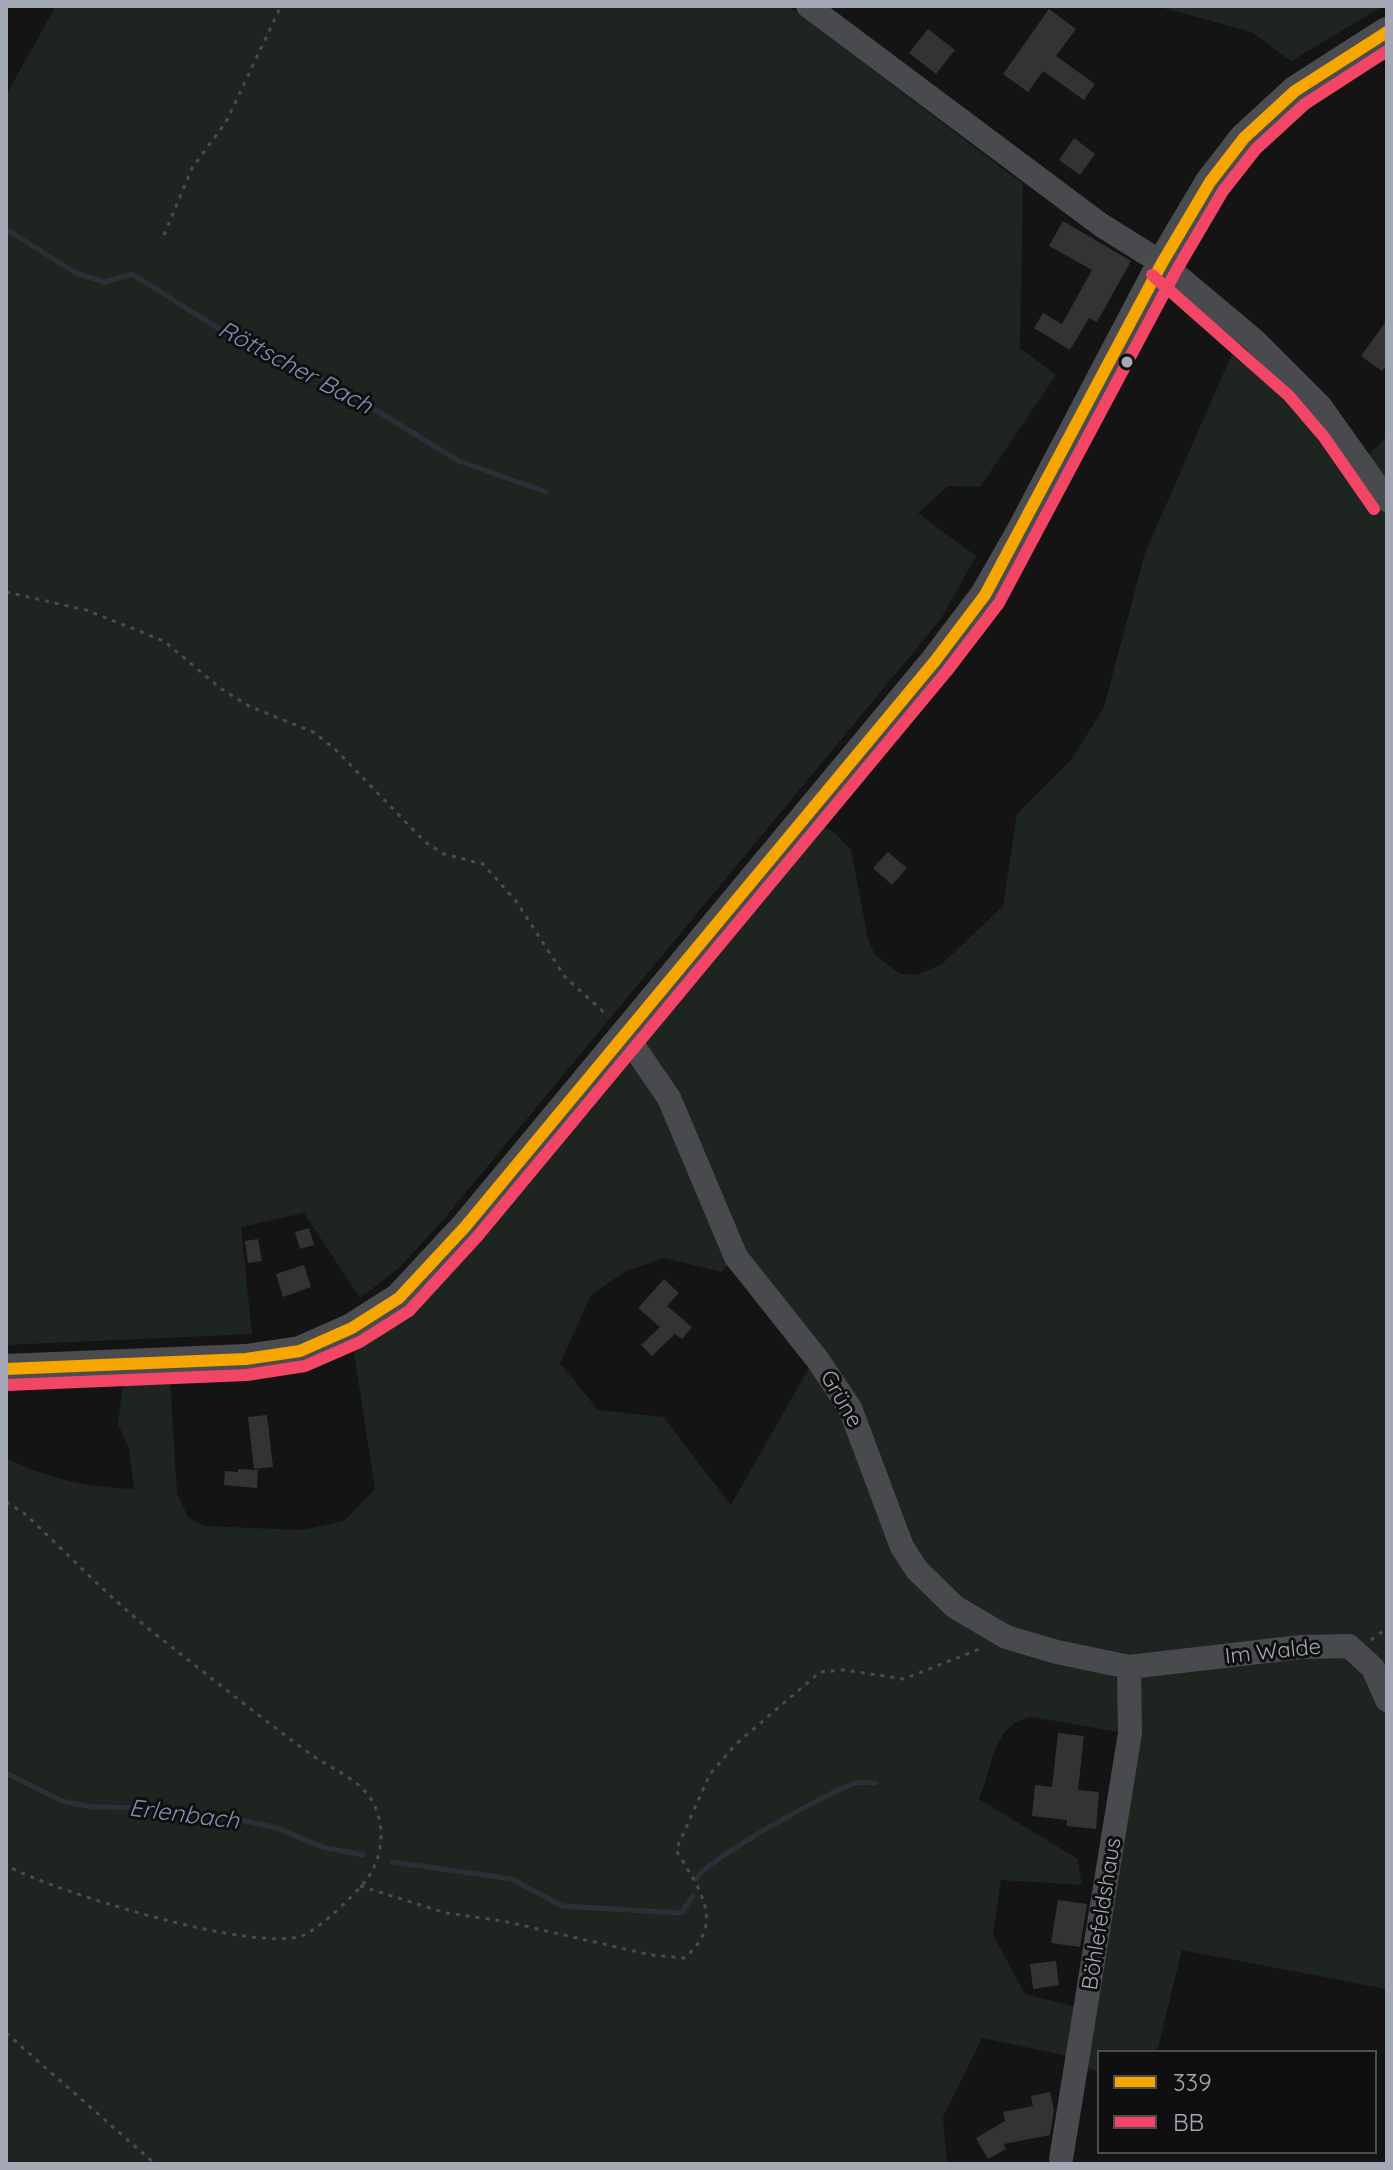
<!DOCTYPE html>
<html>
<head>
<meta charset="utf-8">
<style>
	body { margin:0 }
	#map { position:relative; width:1393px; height:2170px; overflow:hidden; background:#141415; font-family:Quicksand,sans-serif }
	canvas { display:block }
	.frame { position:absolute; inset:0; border:8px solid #a5a9b6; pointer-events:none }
	.legend { position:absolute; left:1097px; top:2050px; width:280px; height:104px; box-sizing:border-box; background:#0f0f10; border:2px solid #4b4d52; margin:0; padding:10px 14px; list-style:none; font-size:24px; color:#a5a9b6 }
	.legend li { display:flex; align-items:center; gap:16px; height:40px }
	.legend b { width:40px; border:2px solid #4b4d52 }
</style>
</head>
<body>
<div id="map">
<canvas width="1393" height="2170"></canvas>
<div class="frame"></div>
<ul class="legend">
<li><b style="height:10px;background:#f7a600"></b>339</li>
<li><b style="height:10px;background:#f34667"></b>BB</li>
</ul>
</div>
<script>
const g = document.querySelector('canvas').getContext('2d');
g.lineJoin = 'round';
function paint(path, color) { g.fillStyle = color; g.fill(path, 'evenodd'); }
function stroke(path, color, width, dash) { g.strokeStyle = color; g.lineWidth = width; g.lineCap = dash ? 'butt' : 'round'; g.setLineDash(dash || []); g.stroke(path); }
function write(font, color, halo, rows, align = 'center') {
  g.font = font + ' Quicksand,sans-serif'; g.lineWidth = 6; g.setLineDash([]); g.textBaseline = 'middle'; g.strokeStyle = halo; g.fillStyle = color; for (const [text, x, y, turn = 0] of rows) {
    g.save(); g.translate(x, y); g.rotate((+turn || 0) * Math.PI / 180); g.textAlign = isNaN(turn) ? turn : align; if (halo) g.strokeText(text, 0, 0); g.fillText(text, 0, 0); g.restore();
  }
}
const green = new Path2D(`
	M56,6H788L1023,184L1020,348L1056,375L980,487L948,486L918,513L976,556L940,620L443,1220L399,1268L360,1298L304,1213L241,1227L252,1334L6,1345V95Z
	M1156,6H1383L1291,61L1252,32Z
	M1235,347L1279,378L1351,474L1387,436V1989L1182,1950L1157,2052H1099V2071L1082,2067L1137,1680L1114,1674L1128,1702L1119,1732L1032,1717C992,1723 993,1768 979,1799L1078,1859L1082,1885L1001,1880L993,1935L1025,1994L1080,2008L1073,2057L982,2038L943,2117L947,2164H6V1458C45,1478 90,1488 134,1489L129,1449L118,1424L123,1384L170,1379L177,1493L188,1517L204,1526L301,1530L344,1521L375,1489L353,1346L425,1294L818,823L835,833L851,850L868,939L875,955L900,974L916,975L941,965L1003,906L1017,814L1072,759L1104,707L1145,553ZM740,1253L813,1361L731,1505L663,1417L598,1410L560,1363L591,1295L626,1271L664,1258L721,1272Z`);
const stream = new Path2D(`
	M6,229L76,273L104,282L132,274L259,354L330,382L459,461L546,492
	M6,1773L62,1801L92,1807L163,1808L228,1817L277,1828L322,1847L363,1855
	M392,1862L512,1879L562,1906L681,1913L693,1896
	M697,1879C700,1863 835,1788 856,1783C862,1782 870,1783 875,1783`);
const building = new Path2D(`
	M1049,9L1076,29L1056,56L1095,84L1084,100L1043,71L1028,92L1003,74Z
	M928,29L955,50L936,74L909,53Z
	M1074,138L1095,154L1080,175L1059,160Z
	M1063,221L1131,261L1097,322L1089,318L1070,350L1034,328L1043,313L1062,324L1092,270L1049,246Z
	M1387,320V364L1382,371L1361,356Z
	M888,852L907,868L892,885L873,868Z
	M309,1228L314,1245L300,1249L295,1232Z
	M258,1239L262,1261L248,1263L245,1241Z
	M304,1265L311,1287L283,1297L276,1274Z
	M664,1279L679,1293L667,1306L692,1327L682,1339L675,1334L652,1356L641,1345L660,1327L638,1308Z
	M267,1415L273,1467L254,1469L248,1417Z
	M238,1469L258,1470L257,1488L224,1485L225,1471L238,1472Z
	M1058,1733L1084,1736L1078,1790L1099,1792L1096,1829L1067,1826V1820L1032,1816L1035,1785L1052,1787Z
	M1058,1900L1087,1904L1080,1947L1051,1943Z
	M1056,1961L1059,1985L1033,1989L1030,1964Z
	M1050,2092L1054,2110L1050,2135L1004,2144L1006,2149L988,2159L976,2138L1005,2121L1003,2112L1033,2106L1031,2096Z`);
const path = new Path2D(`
	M164,235L192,168L226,122L281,6
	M6,592L86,610L164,641L220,688L249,706L313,732L335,749L425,842L444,854L483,864L516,901L565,977L608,1016
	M6,1502L25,1514C69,1555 111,1600 159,1637C210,1677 261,1718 313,1756C332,1769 357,1778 371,1799C386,1824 384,1855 367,1879C355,1895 321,1927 304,1935C259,1955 51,1891 6,1865
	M1371,1640L1387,1628
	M360,1886L446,1913L503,1921L651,1955L684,1958C727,1923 699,1889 676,1850L710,1774L736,1744L820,1672L844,1670L904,1679L982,1648
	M6,2033L155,2164`);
const minor = new Path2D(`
	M808,6L1101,225L1162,263L1255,341L1320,406L1387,500
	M625,1034L669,1098L736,1257L817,1359L850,1408L902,1547L917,1570L955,1607L1006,1637L1057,1652L1129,1667L1301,1647L1349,1646L1373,1668L1387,1700
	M1061,2159L1130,1733L1129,1667`);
const major = new Path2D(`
	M6,1369L246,1359L300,1351L352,1328L399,1298L465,1227L935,661L985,595L1021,532L1162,263L1210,182L1244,138L1295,91L1387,32`);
const bus1 = new Path2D(`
	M6,1369L246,1359L300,1351L352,1328L399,1298L465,1227L935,661L985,595L1162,263L1210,182L1244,138L1295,91L1387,32`);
const bus2 = new Path2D(`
	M1152,275L1289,396L1324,437L1374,509
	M7,1385L247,1375L305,1366L360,1342L409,1311L477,1237L947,671L999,603L1176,271L1223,191L1256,149L1305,104L1387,51`);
const markers = [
	[1127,362,7,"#a5a9b6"]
];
const streetNames = [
	["Grüne",841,1399,60],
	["Im Walde",1273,1652,-6],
	["Böhlefeldshaus",1102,1914,-81]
];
const waterNames = [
	["Röttscher Bach",295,368,28],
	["Erlenbach",184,1815,7]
];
paint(green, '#1e2520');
stroke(stream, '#2a3038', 5);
paint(building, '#333335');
stroke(path, '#4a4b4f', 3, [4, 6]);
stroke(minor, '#494a4d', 24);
stroke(major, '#4b4c4f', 30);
stroke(bus1, '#f7a600', 12);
stroke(bus2, '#f34667', 12);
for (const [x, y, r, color] of markers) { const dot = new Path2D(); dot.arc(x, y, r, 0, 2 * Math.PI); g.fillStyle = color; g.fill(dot); stroke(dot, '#0f0f10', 3); }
write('22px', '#a5a9b6', '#0f0f10', streetNames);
write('italic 24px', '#7c92b1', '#0f0f10', waterNames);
</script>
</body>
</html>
